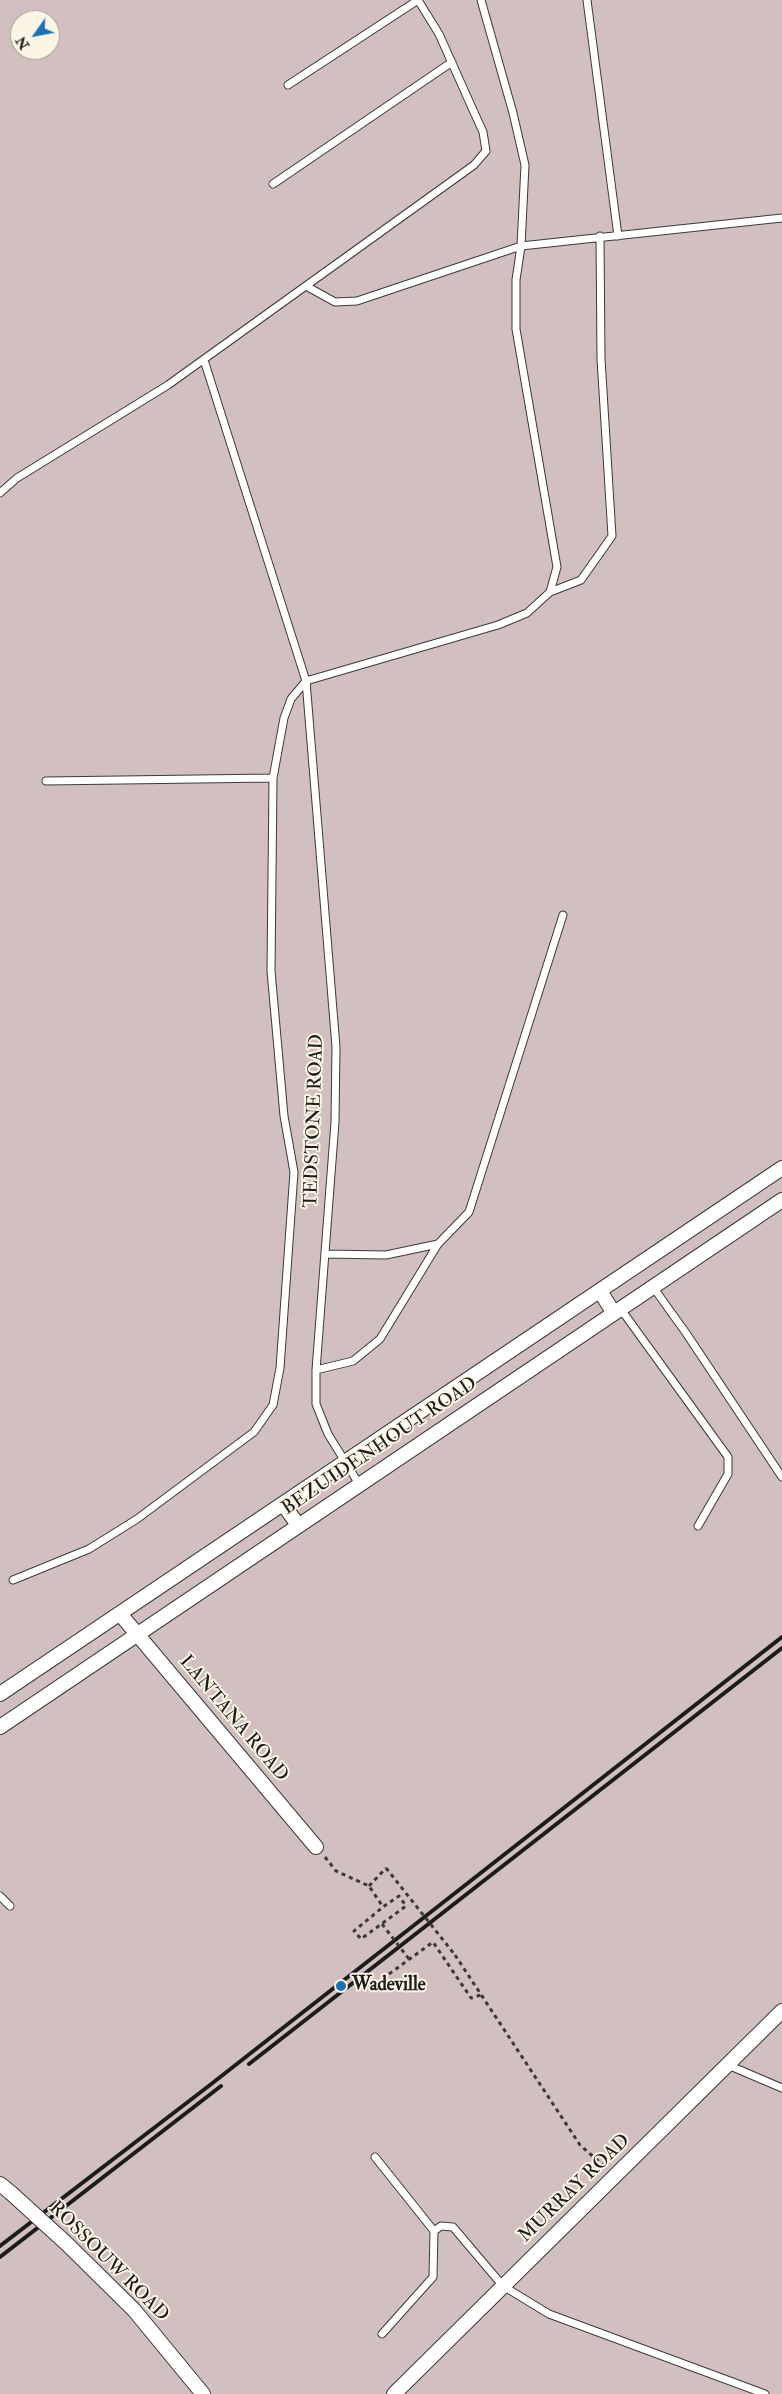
<!DOCTYPE html>
<html>
<head>
<meta charset="utf-8">
<style>
	body { margin:0 }
	#map { position:relative; width:782px; height:2394px; overflow:hidden; background:#eee5c7; font-family:"IM FELL Double Pica",serif }
	canvas { display:block }
	.north { position:absolute; left:10px; top:10px; width:50px; height:50px; box-sizing:border-box; background:#fcf5e5; border:1px solid #a29e95; border-radius:50%; rotate:237deg; font-size:14px; font-weight:700; line-height:20px; text-align:center; color:#1c1c1c }
	.north::after { content:''; display:block; margin:auto; width:18px; height:22px; background:#1f6fb2; clip-path:polygon(50% 0,100% 100%,50% 72%,0 100%) }
</style>
</head>
<body>
<div id="map">
<canvas width="782" height="2394"></canvas>
<div class="north">N</div>
</div>
<script>
const g = document.querySelector('canvas').getContext('2d');
g.lineJoin = 'round';
function paint(path, color) { g.fillStyle = color; g.fill(path, 'evenodd'); }
function stroke(path, color, width, dash) { g.strokeStyle = color; g.lineWidth = width; g.lineCap = dash ? 'butt' : 'round'; g.setLineDash(dash || []); g.stroke(path); }
function write(font, color, halo, rows, align = 'center') {
  g.font = font + ' "IM FELL Double Pica",serif'; g.lineWidth = 4; g.setLineDash([]); g.textBaseline = 'middle'; g.strokeStyle = halo; g.fillStyle = color; for (const [text, x, y, turn = 0] of rows) {
    g.save(); g.translate(x, y); g.rotate((+turn || 0) * Math.PI / 180); g.textAlign = isNaN(turn) ? turn : align; if (halo) g.strokeText(text, 0, 0); g.fillText(text, 0, 0); g.restore();
  }
}
const industrial = new Path2D(`
	M0,0H782V2394H0ZM20,20H50V50H20Z`);
const path = new Path2D(`
	M325,1857L336,1871L369,1886L383,1907L399,1896L406,1906L361,1939L354,1931L383,1907
	M369,1886L386,1868
	M455,1955L580,2145L605,2167
	M389,1974L433,1942L471,1998L481,1995`);
const service = new Path2D(`
	M587,0L618,236
	M288,85L418,0
	M273,184L452,62
	M306,286L335,302L357,301L521,246L782,218
	M204,360L306,681L336,1047L335,1122L316,1370V1404L328,1434L359,1484
	M0,493L17,478L168,385L474,165L486,151L483,132L473,110L439,34L418,0
	M550,592L581,580L612,536L601,359L600,236
	M46,781L273,778
	M325,1254L386,1255L438,1244L469,1212L563,915
	M653,1287L686,1333L782,1477
	M620,1308L728,1457V1474L698,1526
	M316,1370L353,1361L380,1339L438,1244
	M13,1580L89,1549L137,1519L254,1432L273,1405L280,1368L294,1172L284,1116L271,971L273,778L284,718L291,699L306,681L498,625L527,613L550,592L557,567L516,329V280L521,246L525,165L513,113L481,0
	M0,1896L10,1906
	M728,2065L782,2088
	M375,2157L434,2231
	M382,2334L433,2277L434,2231L441,2226L453,2227L503,2286L549,2314L765,2394`);
const minor = new Path2D(`
	M600,1291L613,1312
	M283,1504L298,1525
	M121,1615L316,1847
	M0,1694L782,1168
	M0,1727L782,1200
	M0,2184L11,2193
	M66,2243L134,2310L203,2394
	M394,2394L782,2011`);
const rail = new Path2D(`
	M249,2064L782,1648
	M0,2246L210,2085L782,1637
	M0,2257L221,2086`);
const pathBridge = new Path2D(`
	M386,1868L455,1955
	M382,1924L409,1959`);
const minorBridge = new Path2D(`
	M11,2193L66,2243`);
const markers = [
	[341,1986,6,"#1f6fb2"]
];
const streetNames = [
	["TEDSTONE ROAD",315,1121,-88],
	["BEZUIDENHOUT ROAD",380,1447,-34],
	["LANTANA ROAD",233,1719,50],
	["MURRAY ROAD",575,2189,-44],
	["ROSSOUW ROAD",108,2262,45]
];
const poiNames = [
	["Wadeville",352,1986]
];
paint(industrial, '#d2bfc0');
stroke(service, '#3c3a36', 9);
stroke(minor, '#3c3a36', 16);
stroke(path, '#3c3a36', 3, [4, 4]);
stroke(service, '#fff', 7);
stroke(minor, '#fff', 14);
stroke(rail, '#1c1c1c', 4);
stroke(minorBridge, '#3c3a36', 16, []);
stroke(pathBridge, '#3c3a36', 3, [4, 4]);
stroke(minorBridge, '#fff', 14);
for (const [x, y, r, color] of markers) { const dot = new Path2D(); dot.arc(x, y, r, 0, 2 * Math.PI); g.fillStyle = color; g.fill(dot); stroke(dot, '#fcf5e5', 2); }
write('19px', '#1c1c1c', '#fcf5e5', streetNames);
write('bold 19px', '#1c1c1c', '#fcf5e5', poiNames, 'left');
</script>
</body>
</html>
